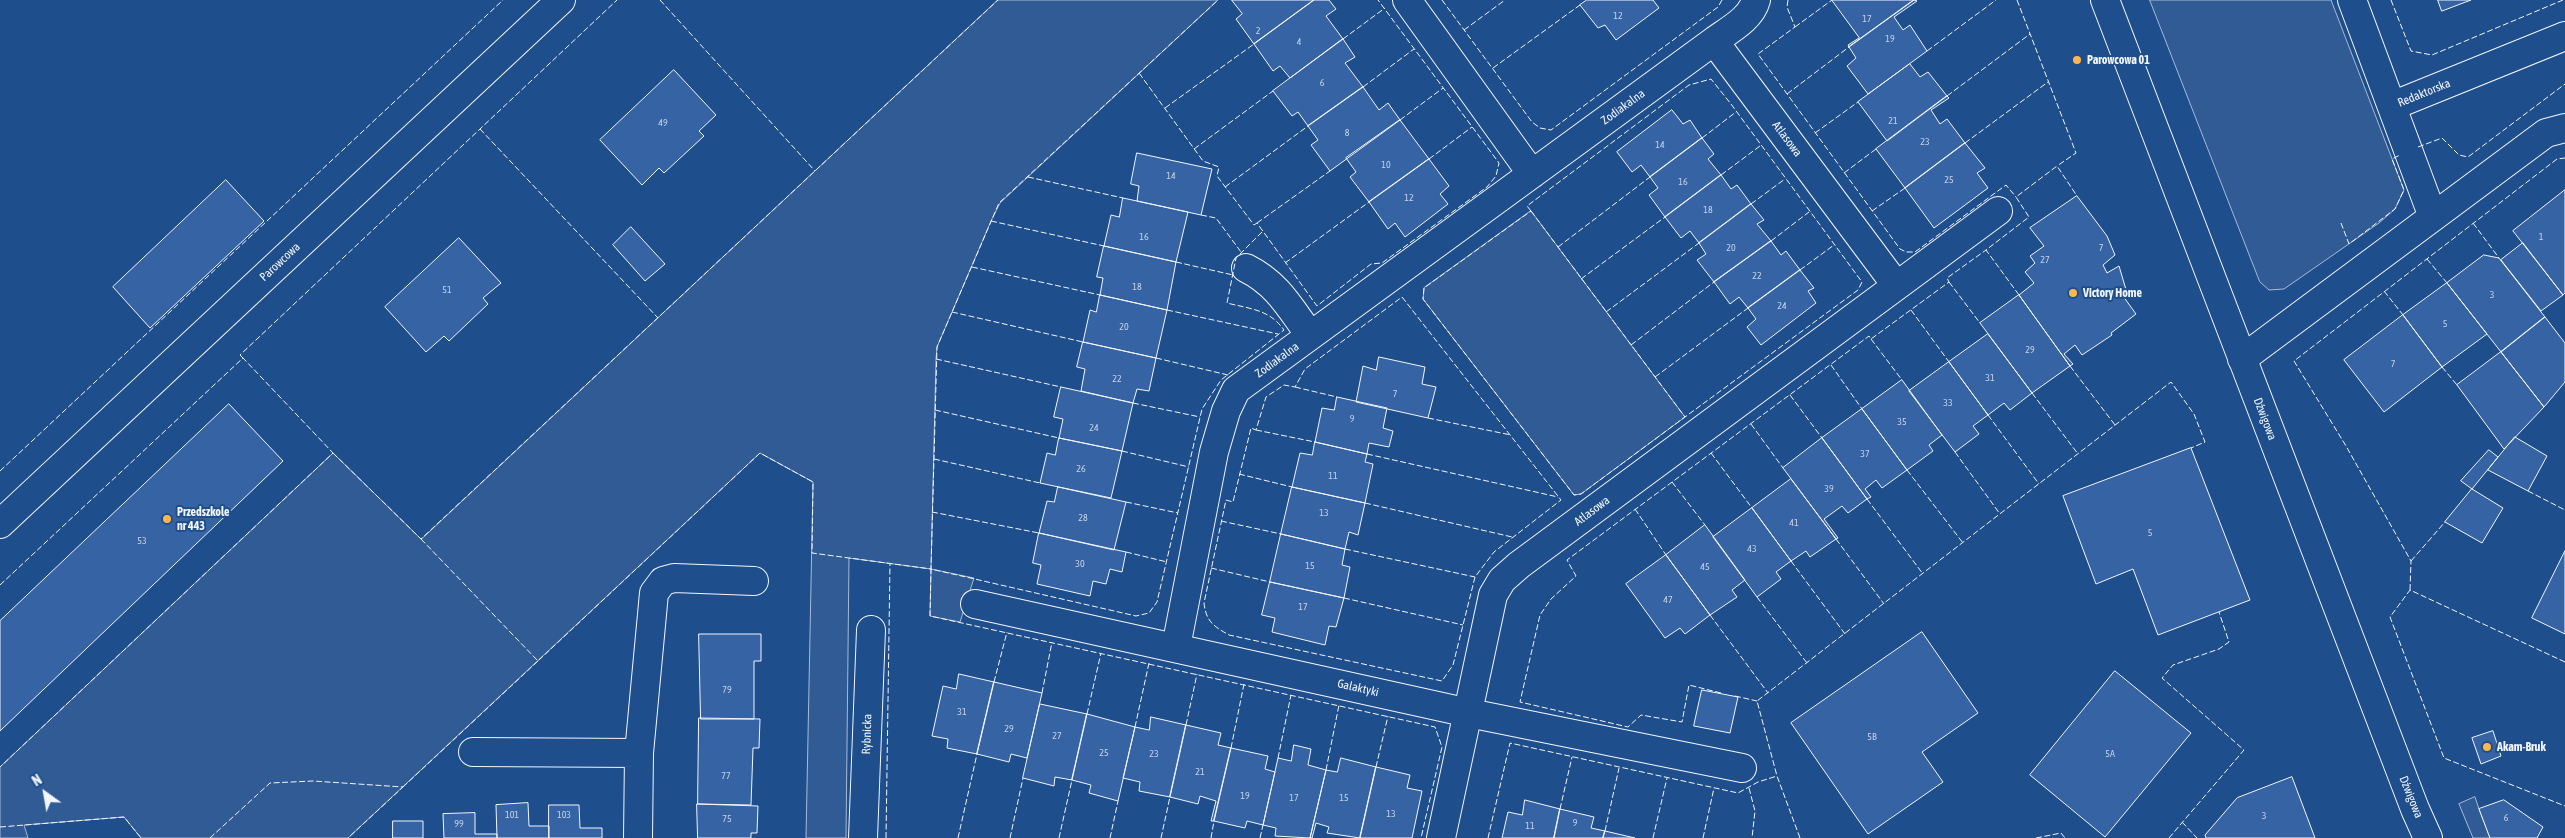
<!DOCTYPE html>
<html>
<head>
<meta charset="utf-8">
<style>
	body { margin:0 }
	#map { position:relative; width:2565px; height:838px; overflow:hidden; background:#1f4e8c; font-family:"Asap Condensed",sans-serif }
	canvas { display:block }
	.north { position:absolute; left:20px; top:768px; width:50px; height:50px; -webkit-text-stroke:4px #1f4e8c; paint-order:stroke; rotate:328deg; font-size:14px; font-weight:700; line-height:20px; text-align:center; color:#f2f6ff }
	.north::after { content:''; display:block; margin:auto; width:18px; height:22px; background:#f2f6ff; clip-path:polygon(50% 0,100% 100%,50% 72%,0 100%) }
</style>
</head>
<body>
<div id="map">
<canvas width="2565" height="838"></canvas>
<div class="north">N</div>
</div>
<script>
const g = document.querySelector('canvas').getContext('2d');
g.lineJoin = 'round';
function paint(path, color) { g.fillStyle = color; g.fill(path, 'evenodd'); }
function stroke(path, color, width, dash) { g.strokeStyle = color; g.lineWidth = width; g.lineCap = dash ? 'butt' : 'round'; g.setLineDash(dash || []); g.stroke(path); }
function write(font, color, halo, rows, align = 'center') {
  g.font = font + ' "Asap Condensed",sans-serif'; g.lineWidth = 4; g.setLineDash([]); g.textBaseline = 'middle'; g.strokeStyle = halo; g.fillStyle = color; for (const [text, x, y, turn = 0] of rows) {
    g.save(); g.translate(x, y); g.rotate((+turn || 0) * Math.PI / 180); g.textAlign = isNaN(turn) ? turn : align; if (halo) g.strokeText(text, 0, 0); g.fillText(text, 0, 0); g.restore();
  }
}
const built = new Path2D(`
	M998,0H1218L1000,203L991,221L937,347L936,359L931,569L974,578L960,622L930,616L931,569L849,558L846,838H806L813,482L760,453L348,838H141L124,817L24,825L28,838H0V767L333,453L421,539Z
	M2150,0H2331L2404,190L2395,209L2379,223L2284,289L2269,290L2260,282Z
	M1531,211L1685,417L1581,494L1574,495L1423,299L1424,288Z
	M2475,797L2479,809L2490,838H2473L2459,804Z`);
const building = new Path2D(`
	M1232,0H1314L1254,44L1236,19L1242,14Z
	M1314,0H1329L1336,9L1326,16L1343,39L1290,78L1280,66L1273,71L1254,44Z
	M1587,0H1653L1659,8L1616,40L1605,25L1598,28L1580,5Z
	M1832,0H1914L1849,47L1848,45L1859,38Z
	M1914,0L1917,1L1894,17L1903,30L1910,25L1927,51L1868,94L1847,66L1856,58L1849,47Z
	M2438,0H2471L2442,11Z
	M1343,39L1355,57L1345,63L1363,87L1308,126L1298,112L1292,116L1273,91Z
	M1910,64L1920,77L1928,72L1947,96L1887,141L1858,102Z
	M674,70L716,115L699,131L704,136L664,173L659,168L642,185L600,140Z
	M1363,87L1379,110L1388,103L1400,120L1330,171L1311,145L1318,140L1308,126Z
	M1947,96L1949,98L1931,110L1940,124L1947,119L1965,143L1905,188L1876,149Z
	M1672,110L1683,124L1690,120L1702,138L1650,177L1641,165L1632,172L1617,152Z
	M1400,120L1429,159L1369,202L1350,177L1356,172L1346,158Z
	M1702,138L1714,154L1708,159L1721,175L1665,217L1649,195L1658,188L1650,177Z
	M1965,143L1985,168L1977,173L1988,188L1934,228L1905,188Z
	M1137,153L1212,169L1201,215L1137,201L1139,186L1131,184Z
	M1429,159L1449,186L1440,194L1448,204L1405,237L1395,223L1388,229L1369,202Z
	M1721,175L1731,189L1737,185L1751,204L1699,243L1690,231L1681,238L1665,217Z
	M226,180L264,221L150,328L113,287Z
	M2565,190V293L2563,295L2513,231Z
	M2077,196L2107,236L2115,255L2103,265L2107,273L2119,266L2127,293L2123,296L2136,314L2111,333L2112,335L2082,355L2075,345L2064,354L2073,364L2070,366L2019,295L2034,283L2025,272L2035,263L2030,256L2044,246L2030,228Z
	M1123,198L1188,212L1176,262L1104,246L1111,215L1119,217Z
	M1751,204L1764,220L1757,224L1771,241L1714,282L1697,260L1706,254L1699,243Z
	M631,227L665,264L645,281L613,245Z
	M459,238L501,283L483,298L488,304L449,341L444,336L426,352L385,307Z
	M1771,241L1781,255L1786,251L1800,270L1748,308L1739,297L1730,304L1714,282Z
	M2523,243L2563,295L2541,311L2501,260Z
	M1104,246L1176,262L1167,310L1100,295L1103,278L1097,277Z
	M2484,255L2499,258L2545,317L2501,352L2447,283Z
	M1800,270L1814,288L1808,291L1816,303L1761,345L1747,327L1756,319L1748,308Z
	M2447,283L2487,334L2442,367L2403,315Z
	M1100,295L1167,310L1156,358L1083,342L1090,310L1096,312Z
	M2019,295L2070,366L2032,393L1980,323Z
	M2403,315L2442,367L2384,412L2344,360Z
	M2545,317L2565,343V382L2544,407L2501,352Z
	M1988,334L2032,393L2010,410L2004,403L1988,415L1949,362Z
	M1083,342L1156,358L1149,391L1137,389L1133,403L1081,391L1085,369L1077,367Z
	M2501,352L2544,407L2504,449L2457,385Z
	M1379,357L1425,367L1422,384L1436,387L1428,418L1356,402L1363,366L1376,370Z
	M1949,362L1988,415L1973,426L1979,434L1955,452L1909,391Z
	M1902,380L1942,435L1929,445L1933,451L1907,470L1862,409Z
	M1061,387L1133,403L1122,451L1059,438L1063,419L1054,417Z
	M1337,397L1387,408L1383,428L1393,431L1389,447L1369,443L1367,454L1315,442L1322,408L1334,410Z
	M229,404L283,461L0,731V621Z
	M1862,409L1907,470L1882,488L1876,480L1865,489L1871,497L1867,499L1822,438Z
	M2515,437L2547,456L2528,491L2488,470Z
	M1059,438L1122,451L1111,498L1040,483L1047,453L1055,455Z
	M1822,438L1867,499L1848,513L1842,506L1824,519L1838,538L1836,539L1783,468Z
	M1315,442L1367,454L1365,462L1373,464L1365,503L1292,487L1300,453L1312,455Z
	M2191,448L2250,600L2158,635L2133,569L2096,584L2063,496Z
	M2489,450L2498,457L2472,489L2461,481Z
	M1791,479L1836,539L1810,557L1806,551L1791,561L1752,508Z
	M1058,487L1126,502L1114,550L1039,533L1047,501L1054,502Z
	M1292,487L1365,503L1358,535L1349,532L1345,549L1281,534Z
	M2472,489L2503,508L2482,543L2445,522Z
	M1752,508L1791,561L1776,572L1781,579L1757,597L1713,537Z
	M1705,525L1745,580L1732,590L1737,597L1710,615L1666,555Z
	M1039,533L1126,552L1122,572L1110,569L1106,584L1093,581L1090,596L1037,584L1041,565L1033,563Z
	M1281,534L1345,549L1342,565L1350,567L1344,598L1270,582Z
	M2565,551V634L2532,618Z
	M1666,555L1710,615L1685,634L1680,628L1665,638L1626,584Z
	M1270,582L1344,598L1336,627L1329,626L1325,645L1272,632L1275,618L1262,615Z
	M1922,632L1978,713L1922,752L1943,782L1868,834L1791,723Z
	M699,634H761V661H754V719H701Z
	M2115,671L2191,733L2105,837L2030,775Z
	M959,674L994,682L977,754L947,748L948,739L932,736L943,686L956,689Z
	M994,682L1042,693L1027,758L1011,754L1009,762L977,754Z
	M1702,690L1738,697L1730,733L1694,726Z
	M1040,704L1087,714L1072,780L1055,777L1054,786L1023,778Z
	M1087,714L1135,727L1118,801L1089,793L1091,785L1072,780Z
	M1151,717L1186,725L1170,797L1139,791L1140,782L1123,778L1135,727L1149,730Z
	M699,718L760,719L759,748H753L751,805L698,804Z
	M1186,725L1221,733L1218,745L1231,748L1214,821H1211L1216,801L1200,796L1198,804L1170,797Z
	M2493,731L2501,756L2481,764L2472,738Z
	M1294,745L1311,749L1308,765L1326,770L1310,838L1275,836L1276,828L1263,825L1278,758L1291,761Z
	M1231,748L1268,756L1265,769L1275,772L1263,825L1247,821L1245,828L1214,821Z
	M1341,758L1376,767L1360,838L1327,833L1329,827L1316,823L1312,838H1310L1326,770L1337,772Z
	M1376,767L1410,775L1407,788L1422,791L1412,838H1360Z
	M2292,777L2315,838H2206L2205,835L2237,798Z
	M1525,800L1560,809L1554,838H1502L1508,812L1522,815Z
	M2504,800L2543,827L2537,838H2490L2479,809Z
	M528,803L529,826H549V838H497L496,805Z
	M697,804L758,806L757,833H751V838H698Z
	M549,805H579L580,828H602V838H549Z
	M1560,809L1594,817L1591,828L1605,831L1603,838H1554Z
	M475,813V834H497V838H444L443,814Z
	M393,821H423V838H393Z
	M1605,831L1635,838H1603Z`);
const minor = new Path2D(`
	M1407,0L1532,174
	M1756,0C1751,19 1729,30 1714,41L1896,285
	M2352,0L2433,217
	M2392,106L2565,36
	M1246,268C1278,284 1290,308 1310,335
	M2242,359L2546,133L2565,128
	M0,524L561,0
	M975,604L1469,713L1742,768
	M1176,647L1214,452L1226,411L1236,390L1714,41
	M473,752L639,753
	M638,838L639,753L654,593L663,581L674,578L754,581
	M863,838L871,630
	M1441,838L1493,595L1502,580L1519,565L1998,211`);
const major = new Path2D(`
	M2105,0L2415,809L2428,838`);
const fence = new Path2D(`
	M660,0L815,171
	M1442,0L1532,122L1540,128L1551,130L1718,7L1722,0
	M1788,0L1787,7L1795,27L1758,54L1900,249L1906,252H1915L2006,185L2016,197
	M2017,0L2076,153L2057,166
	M2391,0L2411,51L2432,55L2563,0
	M1795,27L1832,0
	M1464,30L1505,0
	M1343,39L1385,8
	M1927,51L1996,0
	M1493,68L1580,5
	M1139,73L1203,161L1219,167L1217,176L1254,225L1257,223L1317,306L1371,264L1382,263L1487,187L1496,176L1499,163L1378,0
	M1363,87L1414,49
	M1787,94L1849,47
	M1947,96L2030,34
	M1165,108L1254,44
	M1400,120L1443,88
	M480,129L658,318
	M1815,133L1858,102
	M1702,138L1736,112
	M1965,143L2048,82
	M2418,147L2442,138L2459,155L2468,157L2565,84
	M1194,149L1273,91
	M1429,159L1472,127
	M1844,173L1876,149
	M1721,175L1760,146
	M1028,177L1123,198
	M1225,187L1308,126
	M1751,204L1785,179
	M1531,211L1685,417L1581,494L1574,495L1423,299L1424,288Z
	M1531,211L1527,206L1689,85L1711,79L1731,104L1862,282L1858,290L1685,417
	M1872,211L1905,188
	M1201,215L1216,218L1241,252
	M991,221L1104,246
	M1257,223L1330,171
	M2341,223L2349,244L2395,209L2404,190L2392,159L2400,155
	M2473,223L2499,258
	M1262,232L1236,258L1227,303C1250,309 1269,309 1284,330L1221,380L1202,409L1157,602L1149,613L1136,616L931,569L930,616L1435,727L1442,747L1421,838
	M1771,241L1809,212
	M1558,247L1650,177
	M2427,259L2447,283
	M1176,262L1233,275
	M1285,263L1369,202
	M972,267L1100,295
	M1800,270L1834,245
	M1581,279L1665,217
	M1949,282L1980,323
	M2384,291L2403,315
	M2019,295L1986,250L2029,217L2016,197L2057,166L2077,196
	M1402,297L1561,500L1494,552L1475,577L1453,665L1442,681L1229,635C1213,626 1206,621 1204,603L1226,500L1233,502L1251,428L1256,430L1266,397L1284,385L1295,387L1305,369Z
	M1167,310L1278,334
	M1911,310L1949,362
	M952,312L1083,342
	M1606,312L1699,243
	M1871,339L1902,380
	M1631,345L1714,282
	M243,358L240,355L617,0
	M1156,358L1228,375
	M936,359L1061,387
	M1831,365L1862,409
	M2070,366L2115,425
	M2442,367L2457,385
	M1655,377L1748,308
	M1295,387L1337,397
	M2032,393L2078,454
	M1790,395L1822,438
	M1133,403L1200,417
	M935,410L1059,438
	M1988,415L2039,484
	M1428,418L1511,435
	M1751,424L1783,468
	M1256,430L1315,442
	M1122,451L1189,467
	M1955,452L2000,514
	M333,453L421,539L998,0
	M1711,453L1752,508
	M1367,454L1558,497
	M934,459L1040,483
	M1907,470L1963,543
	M0,471L503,0
	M1239,474L1292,487
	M1672,482L1705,525
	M2528,491L2565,510
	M1867,499L1923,574
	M1126,502L1178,513
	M1365,503L1512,537
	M1635,509L1666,555
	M932,512L1039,533
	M1221,521L1281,534
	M421,539L538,661L760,453L813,482L812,553L931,569L937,347L999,203L1218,0
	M1836,539L1884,604
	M1345,549L1475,577
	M1126,552L1167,562
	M1791,561L1845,634
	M2411,561L2445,522
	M1211,568L1270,582
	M0,585L243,358L333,453L0,767
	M2410,590L2411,561L2346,446L2294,361L2557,159L2565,158
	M1757,597L1807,663
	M1344,598L1463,625
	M1710,615L1768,693
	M2565,662L2410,590L2390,617L2444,758L2565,806
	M994,682L1007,632
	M1042,693L1052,642
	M1721,693L1689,685L1682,722L1641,715L1628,727L1520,702L1540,615L1551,599L1576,576L1567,560L1869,336L1871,339L1949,282L1947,278L1986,250
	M1735,696L1757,701
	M1087,714L1101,653
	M1186,725L1197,674
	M1135,727L1149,663
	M1231,748L1244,684
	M1278,758L1291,695
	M1376,767L1388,716
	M1326,770L1339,705
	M403,787L538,661
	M1749,788L1755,811L1752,838
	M1560,809L1572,757
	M2182,822L2197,838
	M0,827L124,817L141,838
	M1605,831L1619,768
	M210,838L270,783L313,781L403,787L348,838
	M886,838L890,563
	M958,838L977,754
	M1010,838L1023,778
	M1059,838L1072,780
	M1110,838L1118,801
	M1161,838L1170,797
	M1211,838L1214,821
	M1260,838L1263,825
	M1488,838L1510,743L1738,793L1758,782L1777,776
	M1653,838L1667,778
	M1703,838L1714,788
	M1800,838L1777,776L1757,701L2171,382L2194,414L2205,442L2191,448
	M2036,838L2061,833L2065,838
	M2169,838L2244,750L2162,678L2173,665L2219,649L2229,642L2219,612`);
const markers = [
	[2077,60,5,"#ffb74d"],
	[2073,293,5,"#ffb74d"],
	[167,519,5,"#ffb74d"],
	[2487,747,5,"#ffb74d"]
];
const numberNames = [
	["12",1618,16],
	["17",1867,19],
	["2",1258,31],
	["19",1890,39],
	["4",1299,42],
	["6",1322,83],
	["21",1893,121],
	["49",663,123],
	["8",1347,133],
	["23",1925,142],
	["14",1660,145],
	["10",1386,165],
	["14",1171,176],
	["25",1949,180],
	["16",1683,182],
	["12",1409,198],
	["18",1708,210],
	["16",1144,237],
	["1",2541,237],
	["20",1731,248],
	["7",2101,248],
	["27",2045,260],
	["22",1757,276],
	["18",1137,287],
	["51",447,290],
	["3",2492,295],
	["24",1782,306],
	["5",2445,324],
	["20",1124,327],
	["29",2030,350],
	["7",2393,364],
	["31",1990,378],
	["22",1117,379],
	["7",1395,394],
	["33",1948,403],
	["9",1352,419],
	["35",1902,422],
	["24",1094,428],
	["37",1865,454],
	["26",1081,469],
	["11",1333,476],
	["39",1829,489],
	["13",1324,513],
	["28",1083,518],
	["41",1794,523],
	["5",2150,533],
	["53",142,541],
	["43",1752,549],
	["30",1080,564],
	["15",1310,566],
	["45",1705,567],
	["47",1668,600],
	["17",1303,607],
	["79",727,690],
	["31",962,712],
	["29",1009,729],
	["27",1057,736],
	["5B",1872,737],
	["25",1104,753],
	["23",1154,754],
	["5A",2110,754],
	["21",1200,772],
	["77",726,776],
	["19",1245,796],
	["17",1294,798],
	["15",1344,798],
	["13",1391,814],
	["101",512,815],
	["103",564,815],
	["3",2264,816],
	["6",2506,818],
	["75",727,819],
	["9",1575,823],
	["99",459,824],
	["11",1530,826]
];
const poiNames = [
	["Parowcowa 01",2087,60],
	["Victory Home",2083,293],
	["Przedszkole",177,512],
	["nr 443",177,526],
	["Akam-Bruk",2497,747]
];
const streetNames = [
	["Redaktorska",2424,93,-22],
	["Zodiakalna",1623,107,-36],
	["Atlasowa",1787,139,53],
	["Parowcowa",280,262,-43],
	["Zodiakalna",1277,360,-36],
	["Dźwigowa",2265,419,69],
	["Atlasowa",1592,511,-37],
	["Galaktyki",1358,688,13],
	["Rybnicka",867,734,-88],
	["Dźwigowa",2411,797,68]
];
paint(built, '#305b95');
stroke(built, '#a8bbd7', 1);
paint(building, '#3563a3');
stroke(building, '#f2f6ff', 1);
stroke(minor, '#f2f6ff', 30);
stroke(major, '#f2f6ff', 30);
stroke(minor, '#1f4e8c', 28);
stroke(major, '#1f4e8c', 28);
stroke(fence, '#f2f6ff', 1, [6, 2.5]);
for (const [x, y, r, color] of markers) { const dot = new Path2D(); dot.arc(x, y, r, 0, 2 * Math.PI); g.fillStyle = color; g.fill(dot); stroke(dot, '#1f4e8c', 2); }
write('10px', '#c3d1e8', null, numberNames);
write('bold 12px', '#f2f6ff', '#1f4e8c', poiNames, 'left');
write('12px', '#f2f6ff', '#1f4e8c', streetNames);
</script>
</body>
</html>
